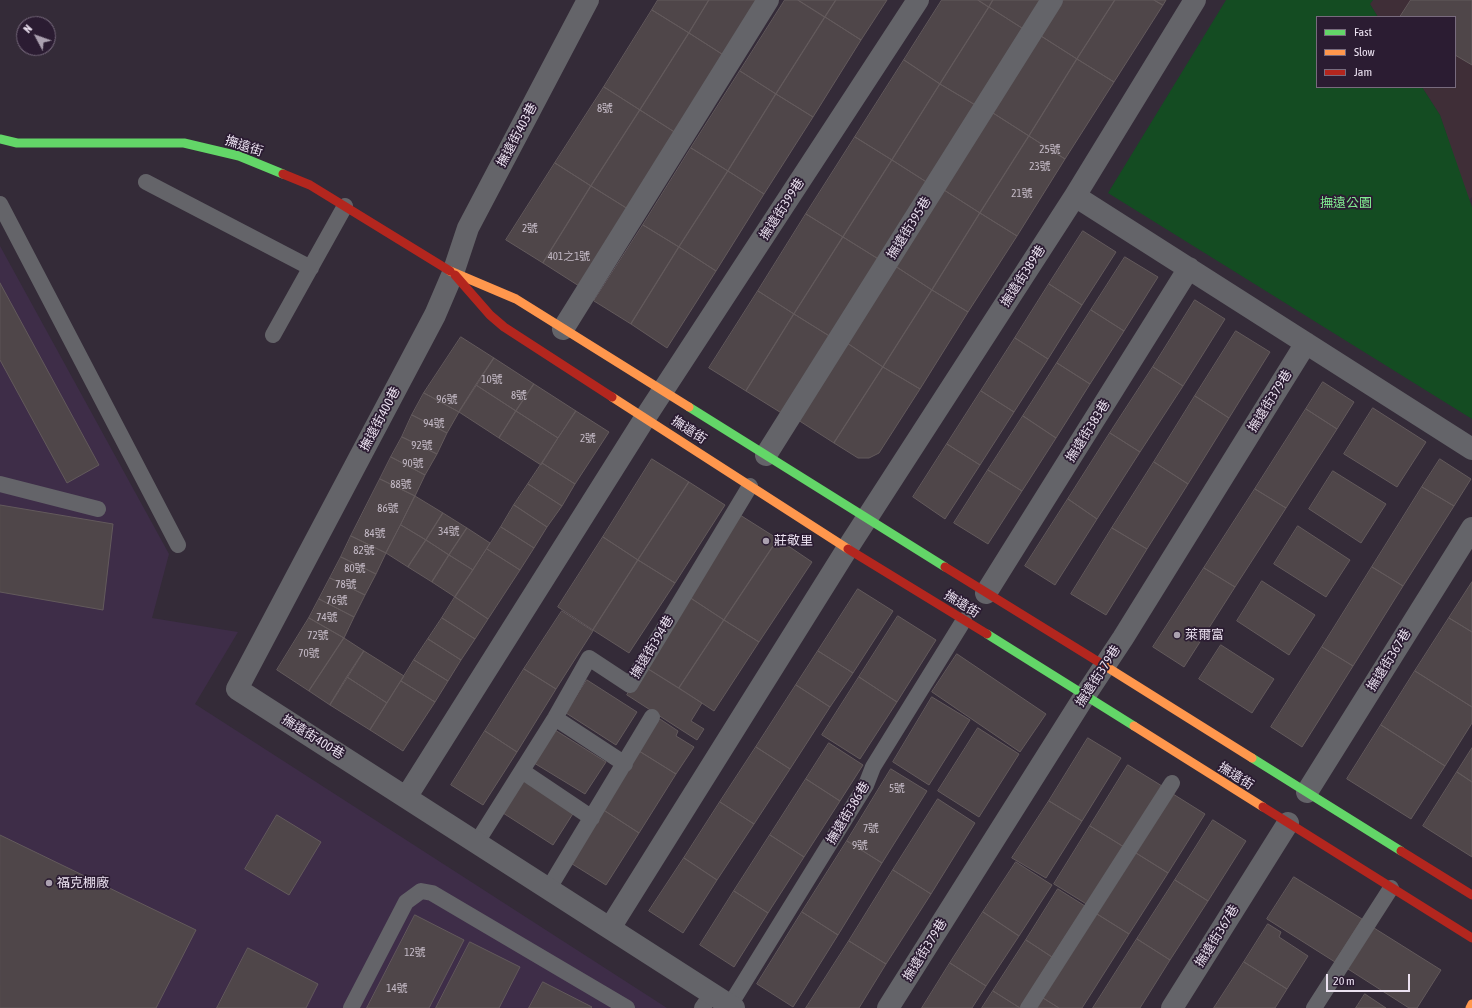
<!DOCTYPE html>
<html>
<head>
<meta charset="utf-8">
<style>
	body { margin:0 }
	#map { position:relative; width:1472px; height:1008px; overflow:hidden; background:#342b38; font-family:"Asap Condensed",sans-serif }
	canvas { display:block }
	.legend { position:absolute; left:1316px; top:16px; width:140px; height:72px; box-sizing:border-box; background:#2b1c32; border:1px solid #786b7e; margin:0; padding:5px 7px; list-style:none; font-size:12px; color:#ebe1f0 }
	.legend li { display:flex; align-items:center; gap:8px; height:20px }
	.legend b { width:20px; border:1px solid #786b7e }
	.north { position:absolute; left:16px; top:16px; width:40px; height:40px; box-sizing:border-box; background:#2b1c32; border:1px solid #786b7e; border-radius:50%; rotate:311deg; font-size:11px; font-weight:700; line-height:16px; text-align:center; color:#ebe1f0 }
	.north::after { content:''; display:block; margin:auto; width:14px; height:18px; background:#aba1b0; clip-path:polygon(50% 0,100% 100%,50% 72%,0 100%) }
	.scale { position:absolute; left:1326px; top:974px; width:84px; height:18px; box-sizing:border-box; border:2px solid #ebe1f0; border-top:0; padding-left:5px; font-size:12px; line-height:14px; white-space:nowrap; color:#ebe1f0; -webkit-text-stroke:3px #2b1c32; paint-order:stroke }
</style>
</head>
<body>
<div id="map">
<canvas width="1472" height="1008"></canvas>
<ul class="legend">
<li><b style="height:5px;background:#63d668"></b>Fast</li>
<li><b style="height:5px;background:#ff974d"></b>Slow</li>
<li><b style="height:5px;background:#b3261e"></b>Jam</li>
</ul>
<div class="north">N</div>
<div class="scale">20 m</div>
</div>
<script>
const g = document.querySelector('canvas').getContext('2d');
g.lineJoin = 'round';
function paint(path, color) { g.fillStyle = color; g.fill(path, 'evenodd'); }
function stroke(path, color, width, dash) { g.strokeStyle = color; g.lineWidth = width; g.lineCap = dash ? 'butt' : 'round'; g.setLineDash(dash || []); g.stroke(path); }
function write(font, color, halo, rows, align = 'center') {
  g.font = font + ' "Asap Condensed","Noto Sans TC",sans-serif'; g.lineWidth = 3.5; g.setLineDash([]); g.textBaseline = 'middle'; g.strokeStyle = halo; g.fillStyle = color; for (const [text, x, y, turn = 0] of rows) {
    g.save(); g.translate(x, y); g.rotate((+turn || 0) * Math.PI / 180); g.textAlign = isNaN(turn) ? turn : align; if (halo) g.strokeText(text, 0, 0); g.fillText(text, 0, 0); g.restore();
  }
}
const industrial = new Path2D(`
	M1373,0H1472V197L1468,201L1440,115L1422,87H1455V17H1378L1370,4Z`);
const built = new Path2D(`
	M0,246L169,554L152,618L238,632L195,704L667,1008H0Z`);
const green = new Path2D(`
	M1226,0H1373L1370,4L1378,17H1317V87H1422L1440,115L1472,207V419L1108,193Z`);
const building = new Path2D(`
	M658,0H709L689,33L652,10Z
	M709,0H760L725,56L689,33Z
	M785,0H798L825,17L776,94L740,71Z
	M798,0H836L825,17Z
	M836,0H887L861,40L825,17Z
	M942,0H978L989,7L940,84L904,60Z
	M978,0H993L989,7Z
	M993,0H1044L1025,30L989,7Z
	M1064,0H1115L1077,59L1041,36Z
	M1115,0H1154L1163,5L1114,82L1077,59Z
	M1154,0H1166L1163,5Z
	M1411,0H1472V65L1455,55V17H1400Z
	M989,7L1025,30L977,106L940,84Z
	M652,10L689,33L640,110L604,87Z
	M825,17L861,40L813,117L776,94Z
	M689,33L725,56L676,133L640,110Z
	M1041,36L1077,59L1029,136L993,113Z
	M1077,59L1114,82L1065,159L1029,136Z
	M904,60L940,84L892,160L855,137Z
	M740,71L776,94L728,171L691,148Z
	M940,84L977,106L928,183L892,160Z
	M604,87L640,110L591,186L555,163Z
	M776,94L813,117L764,194L728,171Z
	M640,110L676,133L628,209L591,186Z
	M993,113L1029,136L980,213L944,190Z
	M1029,136L1065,159L1017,236L980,213Z
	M855,137L892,160L843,237L806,214Z
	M691,148L728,171L679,247L643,225Z
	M892,160L928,183L880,260L843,237Z
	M555,163L591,186L543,263L506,240Z
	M728,171L764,194L716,271L679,247Z
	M591,186L628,209L579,286L543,263Z
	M944,190L980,213L932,290L895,266Z
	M980,213L1017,236L968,312L932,290Z
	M806,214L843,237L794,314L758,291Z
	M643,225L679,247L631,324L594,301Z
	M1083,231L1116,252L1082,305L1049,284Z
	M843,237L880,260L831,337L794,314Z
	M679,247L716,271L667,348L631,324Z
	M1125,257L1158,277L1124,331L1091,310Z
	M895,266L932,290L883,367L847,343Z
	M0,283L99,465L67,483L0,360Z
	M1049,284L1082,305L1048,359L1015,338Z
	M932,290L968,312L920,389L883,367Z
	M758,291L794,314L746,391L709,368Z
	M1195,300L1225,319L1183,386L1153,367Z
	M1091,310L1124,331L1090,384L1057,363Z
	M794,314L831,337L783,414L746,391Z
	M1236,331L1270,352L1229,418L1195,396Z
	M461,337L494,358L459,412L424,393Z
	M1015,338L1048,359L1014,412L981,391Z
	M847,343L883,367L834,443L798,420Z
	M494,358L534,384L516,411L476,385Z
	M1057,363L1090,384L1056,438L1023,416Z
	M883,367L920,389L879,453L869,458H858L834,443Z
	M1153,367L1183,386L1140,452L1110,433Z
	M1323,382L1354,402L1337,429L1306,409Z
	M534,384L576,411L558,438L516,411Z
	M476,385L516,411L499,438L459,412Z
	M981,391L1014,412L980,465L947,444Z
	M424,393L459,412L447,433L412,415Z
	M1195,396L1229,418L1188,484L1154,462Z
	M1373,408L1426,442L1397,487L1344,454Z
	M1306,409L1337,429L1286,508L1255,489Z
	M516,411L558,438L541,465L499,438Z
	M576,411L609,432L575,484L542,463Z
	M412,415L447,433L437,454L402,437Z
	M1023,416L1056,438L1022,491L988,470Z
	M1110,433L1140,452L1097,519L1068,499Z
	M402,437L437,454L425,475L391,457Z
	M947,444L980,465L945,519L913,497Z
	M391,457L425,475L415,496L380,479Z
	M652,459L689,482L638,560L603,537Z
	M1440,459L1471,479L1454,506L1422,487Z
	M1154,462L1188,484L1147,549L1112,528Z
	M542,463L575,484L562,506L528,484Z
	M988,470L1022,491L988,544L954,523Z
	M1333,471L1386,504L1361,543L1309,509Z
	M380,479L415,496L386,553L351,536Z
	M689,482L725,505L675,583L638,560Z
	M528,484L562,506L547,527L514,505Z
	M1422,487L1454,506L1403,586L1372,567Z
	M1255,489L1286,508L1235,587L1204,568Z
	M415,496L443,513L426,540L401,525Z
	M1068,499L1097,519L1055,585L1025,566Z
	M0,505L113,524L103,610L0,592Z
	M514,505L547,527L534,548L501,527Z
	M443,513L467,528L449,555L426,540Z
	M740,515L778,539L724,620L689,597Z
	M401,525L426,540L408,567L386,553Z
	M1298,526L1350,560L1326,597L1274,564Z
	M501,527L534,548L520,570L487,549Z
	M467,528L490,543L473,570L449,555Z
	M1112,528L1147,549L1106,615L1071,594Z
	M351,536L386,553L376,574L341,557Z
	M603,537L638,560L593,630L558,607Z
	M778,539L812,562L759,642L724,620Z
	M426,540L449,555L432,582L408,567Z
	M487,549L520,570L488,619L455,597Z
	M449,555L473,570L455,597L432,582Z
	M341,557L376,574L365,595L330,578Z
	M638,560L675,583L629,653L593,630Z
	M1372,567L1403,586L1353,666L1322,647Z
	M1204,568L1235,587L1184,667L1153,647Z
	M330,578L365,595L354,617L319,599Z
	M1262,581L1315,615L1289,655L1237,621Z
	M1472,582V632L1449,618Z
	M858,589L893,611L853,673L818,651Z
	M455,597L488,619L475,639L442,618Z
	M689,597L724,620L679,688L645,667Z
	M319,599L354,617L344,638L309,618Z
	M562,611L593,631L556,689L524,669Z
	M898,616L936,640L897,702L859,677Z
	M309,618L344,638L309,691L277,670Z
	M442,618L475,639L461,660L428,639Z
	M1449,618L1472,632V707L1415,671Z
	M724,620L759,642L714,711L679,688Z
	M344,638L364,651L330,705L309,691Z
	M428,639L461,660L448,681L414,660Z
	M1221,645L1274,679L1252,713L1199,679Z
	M1322,647L1353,666L1302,747L1271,727Z
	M364,651L404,676L387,703L347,677Z
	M818,651L853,673L830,707L796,685Z
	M957,654L1046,714L1020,752L932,692Z
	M414,660L448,681L435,702L401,681Z
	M645,667L702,703L691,721L704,729L697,740L627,695Z
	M524,669L556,689L517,752L485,731Z
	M1415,671L1472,707V723L1445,766L1381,725Z
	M347,677L387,703L370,730L330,705Z
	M859,677L897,702L860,759L822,735Z
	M587,680L637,712L616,745L566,713Z
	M401,681L435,702L403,751L370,730Z
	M796,685L830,707L790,769L756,747Z
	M932,697L970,720L929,785L893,762Z
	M660,719L678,731L676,736L694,747L676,774L639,751Z
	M1381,725L1445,766L1411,819L1347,779Z
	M978,728L1019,754L979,817L938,791Z
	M555,730L606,762L585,794L534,763Z
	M485,731L517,752L483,805L451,785Z
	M1088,738L1121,758L1082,821L1049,801Z
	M829,743L863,765L840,801L806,779Z
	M756,747L790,769L754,824L720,802Z
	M1472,748V782L1457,772Z
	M639,751L676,774L639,833L602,809Z
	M1128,765L1162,786L1124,847L1090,826Z
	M891,769L927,791L882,863L847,841Z
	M1457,772L1472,782V857L1423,826Z
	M806,779L840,801L804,857L770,835Z
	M524,780L574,812L553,845L503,813Z
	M1173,794L1205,814L1168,873L1136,853Z
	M938,799L975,823L931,894L893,870Z
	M1049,801L1082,821L1046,878L1012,858Z
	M720,802L754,824L717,880L684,858Z
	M602,809L639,833L606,885L569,862Z
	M277,815L321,842L289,895L245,869Z
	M1213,820L1246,841L1208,901L1175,880Z
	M1090,826L1124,847L1088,905L1054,884Z
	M0,835L196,930L156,1008H0Z
	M770,835L804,857L768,913L734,891Z
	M847,841L882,863L838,935L802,912Z
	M1136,853L1168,873L1129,934L1097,914Z
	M684,858L717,880L683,933L649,911Z
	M1016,862L1052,885L1019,936L983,912Z
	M893,870L931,894L886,964L849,941Z
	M1294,877L1362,919L1335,962L1267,919Z
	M1175,880L1208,901L1170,960L1137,939Z
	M1058,889L1085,906L1052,957L1026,940Z
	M734,891L768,913L734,967L700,945Z
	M802,912L838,935L793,1007L757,984Z
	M983,912L1019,936L986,986L950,963Z
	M1097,914L1129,934L1082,1008H1059L1043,998Z
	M415,915L464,940L429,1008H367Z
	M1268,924L1281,932L1279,937L1308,956L1287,989L1244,962Z
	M1374,928L1441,970L1417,1008H1409L1348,969Z
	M1137,939L1170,960L1140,1008H1093Z
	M1026,940L1052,957L1020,1008L993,991Z
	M849,941L886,964L859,1008H806Z
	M470,942L520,967L499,1008H436Z
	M248,948L318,984L306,1008H217Z
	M1244,962L1287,989L1275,1008H1214Z
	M950,963L986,986L972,1008H922Z
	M543,982L592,1007L591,1008H529Z
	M993,991L1020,1008H982Z
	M1365,994L1386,1008H1356Z
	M1043,998L1059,1008H1037Z`);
const lane = new Path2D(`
	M146,182L311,268
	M0,204L178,545
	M273,335L345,206
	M0,484L98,509
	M555,718L625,764
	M522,771L592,818
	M477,842L555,718L589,658L630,685L750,486
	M549,888L652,717
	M730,1005L866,785L873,767L964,620
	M351,1008L406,902L421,891L432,893L627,1008
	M702,1008L712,994
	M1028,1008L1172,783
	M1314,1008L1391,888`);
const street = new Path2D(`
	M588,0L468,228L453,273L435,315L237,689L734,1008
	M1075,196L1472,449
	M563,329L768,0
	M766,455L1052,0
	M986,593L1189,268
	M1307,792L1472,528
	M407,796L645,418L918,0
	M610,928L847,549L1075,196L1195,0
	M888,1008L1084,697L1123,638L1306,343
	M1172,1008L1288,823`);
const fast = new Path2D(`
	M0,139L17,143H184L239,156L283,174
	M689,407L945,567
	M987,634L1134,726
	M1252,758L1401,851`);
const slow = new Path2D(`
	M450,271L516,299L689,407
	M612,397L848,549
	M1102,664L1252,758
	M1134,726L1263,807
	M1470,1008L1472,1004`);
const jam = new Path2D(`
	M283,174L310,185L450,271
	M455,275L490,315L504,327L612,397
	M848,549L987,634
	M945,567L1102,664
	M1263,807L1472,938
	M1401,851L1472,895`);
const markers = [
	[766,541,4,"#aba1b0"],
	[1177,635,4,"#aba1b0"],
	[49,883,4,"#aba1b0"]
];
const numberNames = [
	["8號",605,109],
	["25號",1050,150],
	["23號",1040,167],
	["21號",1022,194],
	["2號",530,229],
	["401之1號",569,257],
	["10號",492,380],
	["8號",519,396],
	["96號",447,400],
	["94號",434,424],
	["2號",588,439],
	["92號",422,446],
	["90號",413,464],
	["88號",401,485],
	["86號",388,509],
	["34號",449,532],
	["84號",375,534],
	["82號",364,551],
	["80號",355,569],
	["78號",346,585],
	["76號",337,601],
	["74號",327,618],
	["72號",318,636],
	["70號",309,654],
	["5號",897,789],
	["7號",871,829],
	["9號",860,846],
	["12號",415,953],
	["14號",397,989]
];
const streetNames = [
	["撫遠街403巷",517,135,-62],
	["撫遠街",244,146,18],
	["撫遠街399巷",782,209,-57],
	["撫遠街395巷",909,228,-58],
	["撫遠街389巷",1023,276,-57],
	["撫遠街379巷",1270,401,-58],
	["撫遠街400巷",380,419,-62],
	["撫遠街",689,430,33],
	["撫遠街383巷",1088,431,-58],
	["撫遠街",962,604,32],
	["撫遠街394巷",652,647,-59],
	["撫遠街367巷",1389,660,-58],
	["撫遠街379巷",1098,676,-57],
	["撫遠街400巷",313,737,32],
	["撫遠街",1236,776,32],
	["撫遠街386巷",848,813,-59],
	["撫遠街367巷",1217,936,-58],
	["撫遠街379巷",925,950,-58]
];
const parkNames = [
	["撫遠公園",1346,203]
];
const poiNames = [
	["莊敬里",774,541],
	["萊爾富",1185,635],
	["福克棚廠",57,883]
];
paint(industrial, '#3f2e37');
paint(built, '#3e2d48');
paint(green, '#144c22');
paint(building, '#4f4649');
stroke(building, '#635a5c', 1);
stroke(lane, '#646469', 16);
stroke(street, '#646469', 22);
stroke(fast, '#63d668', 9);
stroke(slow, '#ff974d', 9);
stroke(jam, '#b3261e', 9);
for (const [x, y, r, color] of markers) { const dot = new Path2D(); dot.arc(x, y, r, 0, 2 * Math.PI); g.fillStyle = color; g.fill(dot); stroke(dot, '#2b1c32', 1.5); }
write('11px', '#c4bac6', null, numberNames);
write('13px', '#ebe1f0', '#2b1c32', streetNames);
write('13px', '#81ec91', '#2b1c32', parkNames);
write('13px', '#ebe1f0', '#2b1c32', poiNames, 'left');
</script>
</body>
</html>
